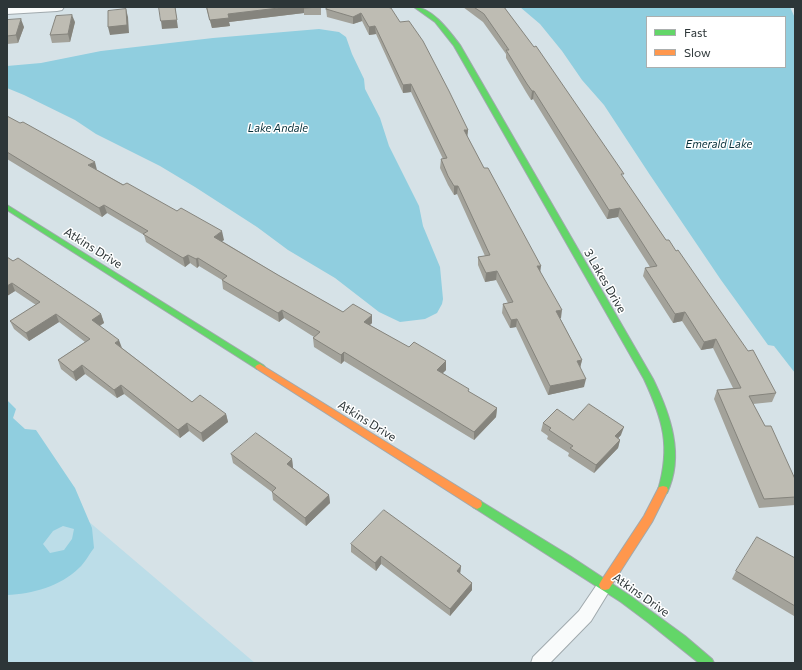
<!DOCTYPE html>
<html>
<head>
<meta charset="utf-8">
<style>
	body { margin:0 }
	#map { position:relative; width:802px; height:670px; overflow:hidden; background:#d6e2e7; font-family:Commissioner,sans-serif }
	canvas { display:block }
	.frame { position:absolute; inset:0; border:8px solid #2d3638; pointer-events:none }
	.legend { position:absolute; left:646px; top:16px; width:140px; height:52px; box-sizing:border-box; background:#fff; border:1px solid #abafaf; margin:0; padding:5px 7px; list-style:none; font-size:12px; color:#2d3638 }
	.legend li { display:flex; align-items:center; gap:8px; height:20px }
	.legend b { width:20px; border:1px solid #abafaf }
</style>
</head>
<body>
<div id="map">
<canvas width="802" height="670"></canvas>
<div class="frame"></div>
<ul class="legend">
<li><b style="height:5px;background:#63d668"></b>Fast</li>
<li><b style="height:5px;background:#ff974d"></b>Slow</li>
</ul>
</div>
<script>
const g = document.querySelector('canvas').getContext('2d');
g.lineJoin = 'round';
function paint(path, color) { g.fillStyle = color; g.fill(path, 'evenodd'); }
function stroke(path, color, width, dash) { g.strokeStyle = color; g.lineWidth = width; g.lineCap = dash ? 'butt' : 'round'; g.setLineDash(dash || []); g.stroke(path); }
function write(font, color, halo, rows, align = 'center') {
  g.font = font + ' Commissioner,sans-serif'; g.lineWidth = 3; g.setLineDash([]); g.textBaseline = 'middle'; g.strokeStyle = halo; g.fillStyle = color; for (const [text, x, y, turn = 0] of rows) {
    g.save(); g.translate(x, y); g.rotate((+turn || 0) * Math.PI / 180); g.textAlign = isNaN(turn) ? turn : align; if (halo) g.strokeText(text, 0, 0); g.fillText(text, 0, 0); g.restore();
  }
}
const green = new Path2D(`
	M7,452L255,663H7Z`);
const water = new Path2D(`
	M520,7H790L795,18V373L774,346L768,345L721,280L650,175L604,105L582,80L562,51L540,24ZM647,17H785V67H647Z
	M319,29L339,32L346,37L352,54L364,79L365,89L380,118L389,146L419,206L423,226L440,267L443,299L442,304L437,313L425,319L400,322L379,312L335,278L288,250L257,227L195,187L160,166L96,134L75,120L24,95L7,88V66L41,63L101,51L213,38Z
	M7,400L16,409L13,418L25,429L36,430L75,488L92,528L94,548C89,554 85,563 79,568C61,586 32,594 7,595ZM63,526L74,529L72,539L64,550L50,553L43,544L53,531Z`);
const lane = new Path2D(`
	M605,578L610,580L613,585L591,621L550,663H531L533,657L579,611L600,580Z`);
const street = new Path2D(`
	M7,7H64L62,10L57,11L7,14Z`);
const fast = new Path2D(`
	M414,7C432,7 450,32 460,45L653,379C670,414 685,455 667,493L663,494L659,493L658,490C671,446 663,420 644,379L454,46L435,22Z
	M7,205L263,365L265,367L263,369H257L7,210Z
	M477,499L570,556L629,595L685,636L712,659L714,663H699L649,623L621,602L473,507L472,504L473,501Z`);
const slow = new Path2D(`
	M260,364L481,501L482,504L481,507L477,509L473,507L257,369L255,367L257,365Z
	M663,486L667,487L668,490L652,522L609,589L605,590L601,589L599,585L601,581L644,516L659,487Z`);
const wall = new Path2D(`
	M206,7H321V15H304V13L229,22L230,26L212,28Z
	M387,7L468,130L467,137L540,271L561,318H560L582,360L580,368L584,387L548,395L516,327L510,328L502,313L503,304L508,303L496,280L485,282L478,265V257L485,256L457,194L454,195L448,185L440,168L441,159H443L411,92L403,93L376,34L369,35L362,21L353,24L327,17L326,9Z
	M463,7H504L623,178L666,240L776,393L772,402L753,404L765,426L795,479V505L759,508L714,399L717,390L733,388L713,348L701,350L682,321L673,323L643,276L645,268L650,267L618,217L607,219L533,99L531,100L526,92L506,58V54L483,22Z
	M7,20L24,27L18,43L7,44Z
	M75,22L70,42L52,43L50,35Z
	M7,116L97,170L224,240L222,241L278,275L343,312L372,315V323L370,325L446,370L442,373L469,392L497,408L496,417L474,440L344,361L341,364L314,347L313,338L314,337L284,318L279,322L223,289L222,280L199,266L197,268L190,263L185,267L146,242L144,235L107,213L102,217L7,159Z
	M7,257L101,314L104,323L100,326L122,348L192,402L226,414L228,422L203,442L189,431L180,438L124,394L117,398L85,374L76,381L61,369L58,360L85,342L59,322L29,341L14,329L10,321L36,305L15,291L7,296Z
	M573,420L621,435L618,438L620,440L618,448L594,473L568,456L569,453L547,439L548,436L541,431L543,423Z
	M231,454L292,459L293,468L329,495L330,503L306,526L273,500L272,492L233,463Z
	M351,544L461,566L460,574L472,583V590L450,616L381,564L376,571L351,552Z
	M795,558V616H794L732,579L736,571Z`);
const shadedWall = new Path2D(`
	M175,7L178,28L162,29L161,21Z
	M287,7H304V13L229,22L230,26L212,28L210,20L228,14Z
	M126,9L128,17L129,33L110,35L108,27Z
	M361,13L362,21L353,24V17Z
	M72,15L75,22L70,42L68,34Z
	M21,19L24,27L18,43L16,35Z
	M375,26L376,34L369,35V27Z
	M411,84V92L403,93V85Z
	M532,91H534L533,99L531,100Z
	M464,130H468L467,138Z
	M95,162L97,170L88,165Z
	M454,186H458L457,194L454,195Z
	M104,205L107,213L102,217L99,208Z
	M620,208L618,217L607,219L609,210Z
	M222,231L224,240L216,245L214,237Z
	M188,255L190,263L185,267L183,258Z
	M198,258L199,266L197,268L196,259Z
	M537,266H541L540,274Z
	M497,271L496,280L485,282L486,273Z
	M12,283L15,291L7,296V286Z
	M282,310L284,318L279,322L278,313Z
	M562,310L561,318L554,320L556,311Z
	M685,312L682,321L673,323L675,314Z
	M56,314L59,322L29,341L26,333Z
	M101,314L104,323L95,328L92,320Z
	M372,315V323L364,330V322Z
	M517,319L516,327L510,328L511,320Z
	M716,339L713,348L701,350L704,342Z
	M119,340L122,348L115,343Z
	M344,352V361L341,364V355Z
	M582,360L580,368L577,361Z
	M446,361V370L437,379V370Z
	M82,365L85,374L76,381L73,372Z
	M586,379L584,387L548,395L550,386Z
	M121,385L124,394L117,398L114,390Z
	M497,408L496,417L474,440V432Z
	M226,414L228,422L203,442L201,433Z
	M187,423L189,431L180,438L178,430Z
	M624,427L621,435L613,444L615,436Z
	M620,440L618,448L594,473L596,465Z
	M292,459L293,468L288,472L287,464Z
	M329,495L330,503L306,526L305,518Z
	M381,556V564L376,571L375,563Z
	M461,566L460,574L457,571Z
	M472,583V590L450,616V609Z`);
const building = new Path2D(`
	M159,7H175L177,20L161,21Z
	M207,7H287L228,14L229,18L210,20Z
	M304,7H320L304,8Z
	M329,7H387L391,8L400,22L409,21L423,41L449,91L468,130H464L484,168H488L541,266H537L562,310L556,311L582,360L577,361L586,379L550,386L517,319L511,320L503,304L513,302L497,271L486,273L478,257L490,255L458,186H454L448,176L441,159L447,158L411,84L403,85L375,26L369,27L361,13L353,17L326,9Z
	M474,7H504L534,47L536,46L622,171L624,174H621L666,240H669L676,251L678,250L748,351L753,350L776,393L749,396L765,426H771L795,479V497L764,499L717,390L741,388L716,339L704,342L685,312L675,314L645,268L657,266L620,208L609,210L534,91H532L527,84L506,50H509L484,14Z
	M126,9L127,25L108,27V11Z
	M72,15L68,34L50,35L56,16Z
	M21,19L16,35L7,36V20Z
	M7,116L20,123L23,122L95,162L88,165L123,185L127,183L177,211L181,208L222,231L214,237L278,275L343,312L353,304L372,315L364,322L409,347L414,342L446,361L437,370L469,389L468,391L497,408L474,432L344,352L341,355L313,338L320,332L282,310L278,313L222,280L227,276L198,258L196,259L188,255L183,258L143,234L148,231L104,205L99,208L7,152Z
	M7,257L13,261L18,258L94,309L101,314L92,320L119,340L115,343L192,402L200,395L226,414L201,433L187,423L178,430L121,385L114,390L82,365L73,372L58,360L90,339L56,314L26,333L10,321L40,302L12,283L7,286Z
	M589,404L624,427L615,436L620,440L596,465L570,448L573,446L549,430L551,428L543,423L557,409L573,420Z
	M256,433L292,459L287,464L329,495L305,518L272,492L276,488L231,454Z
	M384,510L461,566L457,571L472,583L450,609L381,556L375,563L351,544Z
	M757,537L795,558V606L736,571Z`);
const farWaternames = [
	["Lake Andale",278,128],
	["Emerald Lake",719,144]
];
const streetNames = [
	["Atkins Drive",93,248,32],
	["3 Lakes Drive",605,281,60],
	["Atkins Drive",367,421,32],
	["Atkins Drive",641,595,35]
];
paint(green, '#bcdde8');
paint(water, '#90cedf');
stroke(lane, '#a0a9ad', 2);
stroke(street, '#a0a9ad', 2);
stroke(fast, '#a0a9ad', 2);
stroke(slow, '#a0a9ad', 2);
paint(lane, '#f9fbfb');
paint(street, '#f9fbfb');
paint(fast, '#63d668');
paint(slow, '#ff974d');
paint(wall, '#a3a29a');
paint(shadedWall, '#85847d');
paint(building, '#bebcb3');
stroke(building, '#85847d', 1);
write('italic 11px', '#062f39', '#fff', farWaternames);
write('12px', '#2d3638', '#fff', streetNames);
</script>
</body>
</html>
